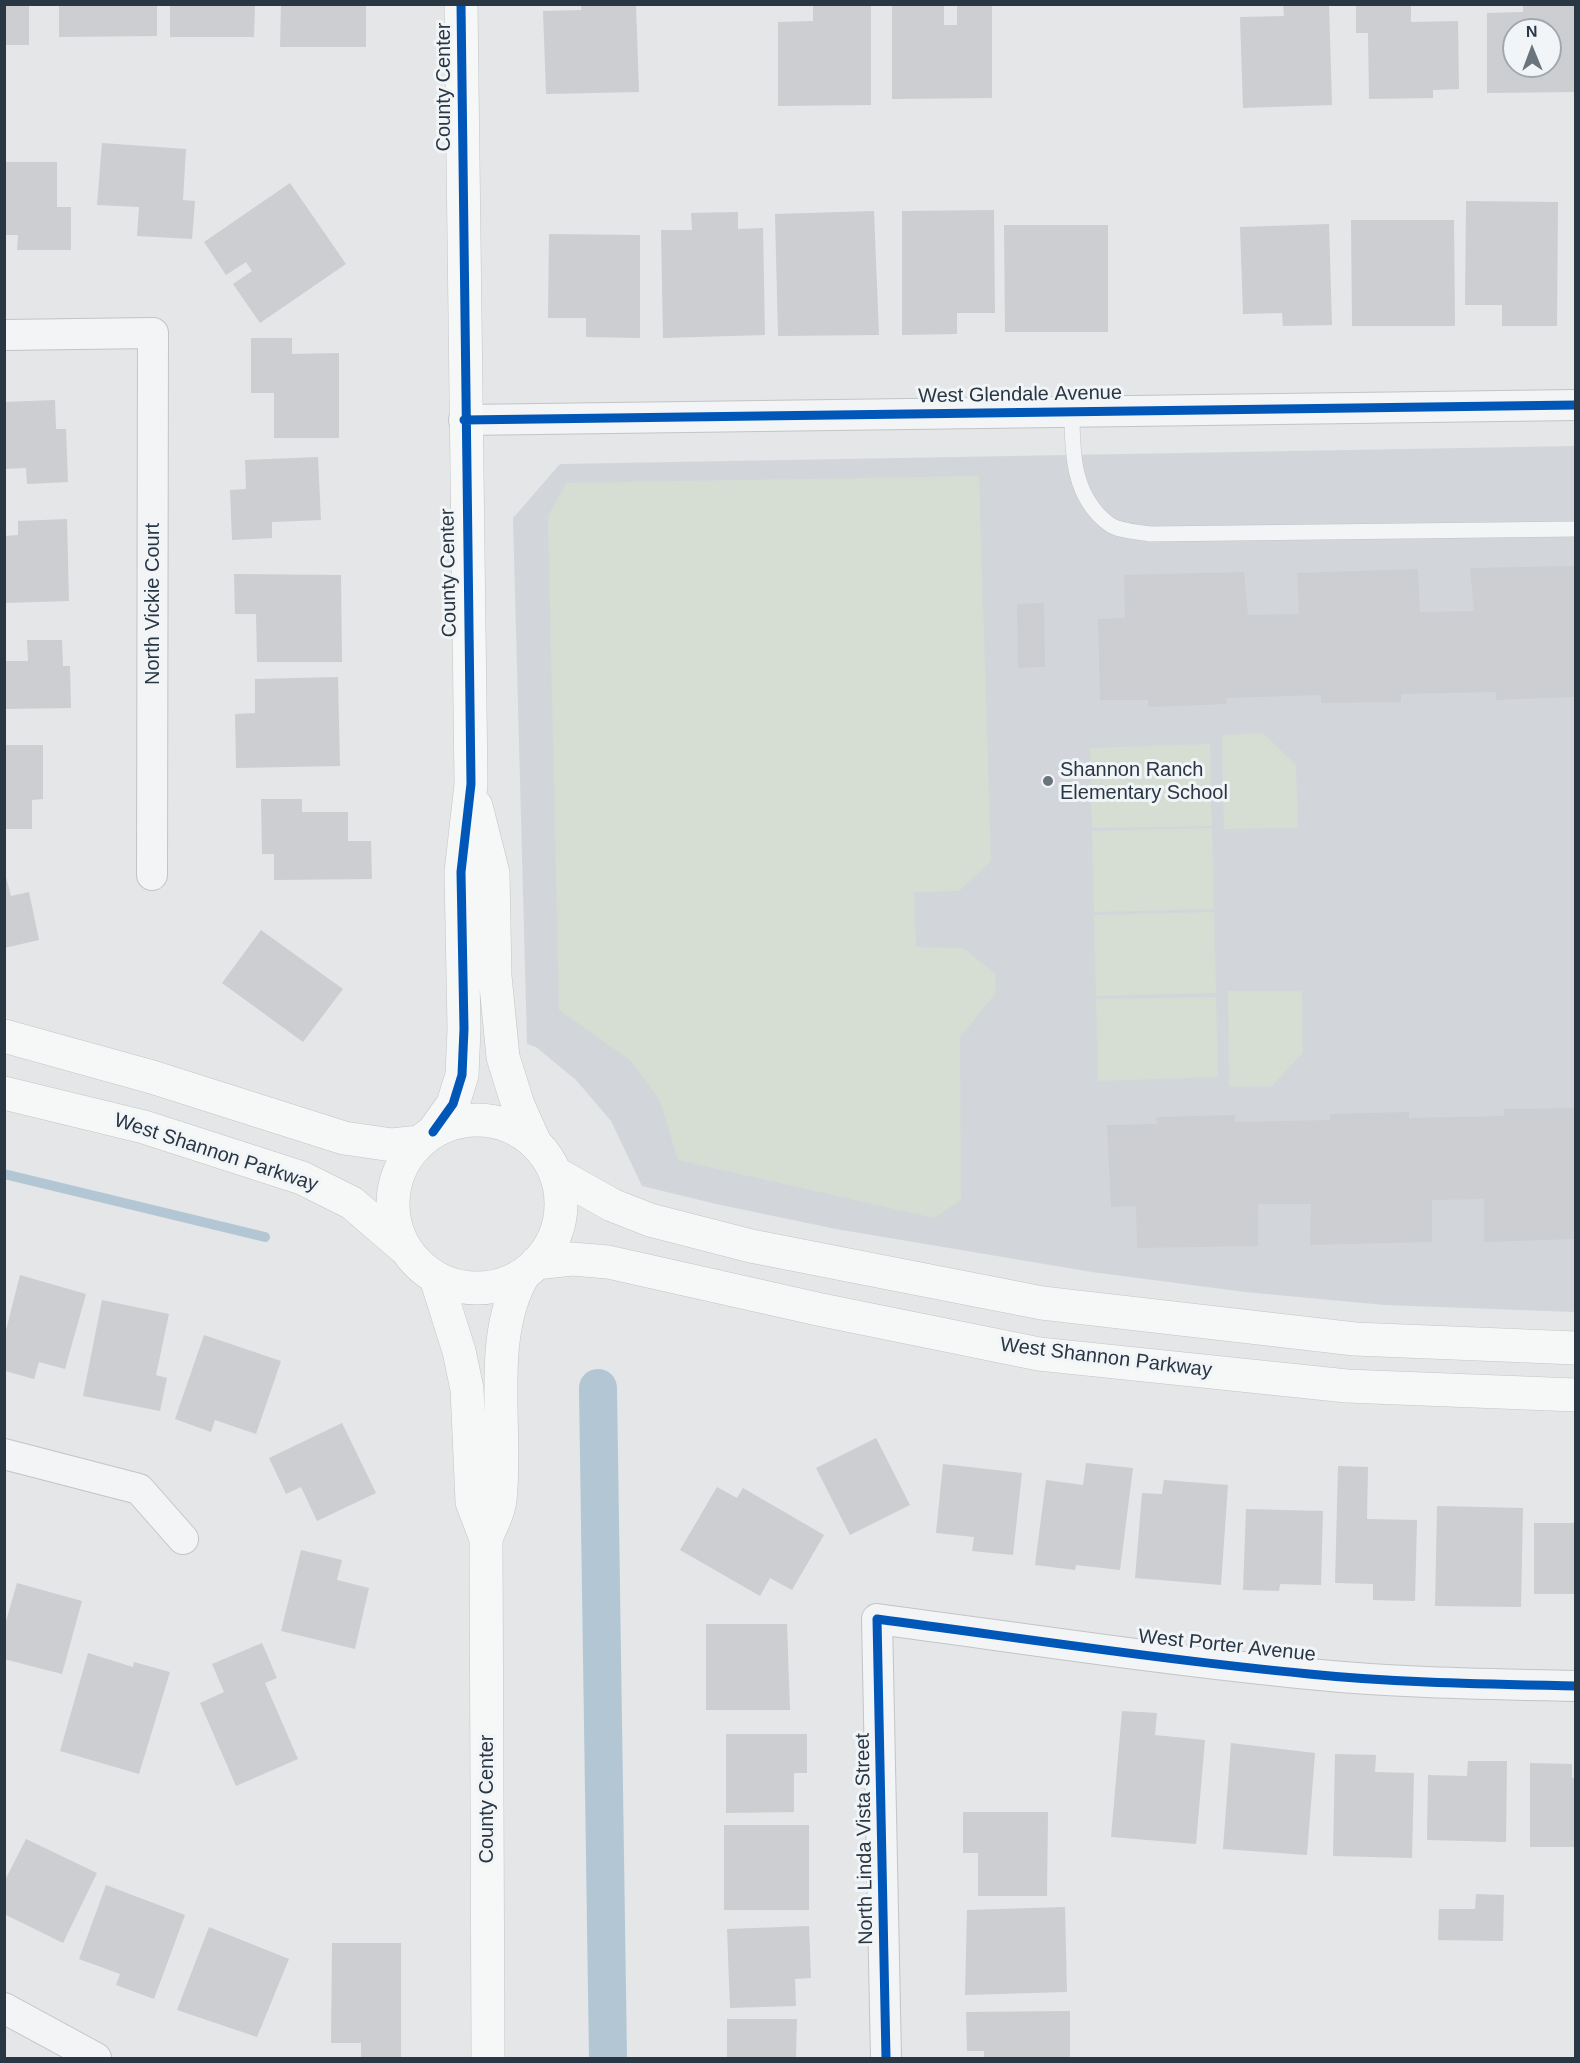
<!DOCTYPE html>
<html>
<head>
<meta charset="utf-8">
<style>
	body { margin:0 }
	#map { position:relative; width:1580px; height:2063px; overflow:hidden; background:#e4e6e8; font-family:Helvetica,sans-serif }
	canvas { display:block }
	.frame { position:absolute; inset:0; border:6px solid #293643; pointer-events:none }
	.north { position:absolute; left:1502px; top:18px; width:60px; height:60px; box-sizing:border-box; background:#f1f5f8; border:2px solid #a1a9b0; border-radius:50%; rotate:359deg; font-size:16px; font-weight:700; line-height:24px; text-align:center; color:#293643 }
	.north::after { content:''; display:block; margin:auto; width:21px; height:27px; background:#6a747d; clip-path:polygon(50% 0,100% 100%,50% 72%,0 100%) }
</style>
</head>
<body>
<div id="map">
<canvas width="1580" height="2063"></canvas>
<div class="frame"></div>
<div class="north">N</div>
</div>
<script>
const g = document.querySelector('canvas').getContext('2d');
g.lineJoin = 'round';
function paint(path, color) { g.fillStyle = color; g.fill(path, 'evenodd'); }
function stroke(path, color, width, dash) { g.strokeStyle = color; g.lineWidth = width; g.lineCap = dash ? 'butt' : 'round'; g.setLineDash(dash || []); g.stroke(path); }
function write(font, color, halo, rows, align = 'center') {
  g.font = font + ' Helvetica,sans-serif'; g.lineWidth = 6; g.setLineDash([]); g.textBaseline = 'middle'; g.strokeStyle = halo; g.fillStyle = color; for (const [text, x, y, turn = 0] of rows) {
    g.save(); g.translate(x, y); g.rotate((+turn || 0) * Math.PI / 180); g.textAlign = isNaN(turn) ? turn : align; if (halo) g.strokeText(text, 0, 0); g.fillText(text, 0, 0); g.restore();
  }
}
const built = new Path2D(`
	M1575,446V1312L1384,1305L1245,1292L1092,1272L836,1229L716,1204L642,1186L611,1121L576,1080L536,1047L527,1044L513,518L560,464Z`);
const green = new Path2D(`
	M979,476L991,861L959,891L914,892L916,947L963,948L996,974L995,994L960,1037L961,1200L934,1218L678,1160L660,1101L631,1061L559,1010L548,516L566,483Z
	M1263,733L1296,765L1298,828L1224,829L1222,735Z
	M1210,744L1212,826L1092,828L1090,748Z
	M1212,828L1214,909L1094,912L1092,831Z
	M1214,912L1216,993L1096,996L1094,915Z
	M1228,991H1302L1303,1053L1272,1086L1229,1087Z
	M1216,997L1218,1077L1098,1081L1096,999Z`);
const stream = new Path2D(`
	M4,1174L265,1237`);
const canal = new Path2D(`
	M598,1388L608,2058`);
const building = new Path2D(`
	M4,4H29V45H4Z
	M59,4H157V36L59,37Z
	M170,4H255L254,37H170Z
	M281,4H366V47H280Z
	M581,4H636L639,92L546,94L543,11L581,10Z
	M813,4H871V105L778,106V22L813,21Z
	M892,4H944V25H957V4H992V98L892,99Z
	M1283,4H1329L1332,105L1243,108L1240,17L1284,16Z
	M1356,4H1411V22L1458,21L1459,89L1433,90V98L1369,99L1368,33H1356Z
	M1523,4H1576V92L1487,93V13L1523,12ZM1514,30H1550V66H1514Z
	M102,143L186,149L183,200L195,201L192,239L137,236L139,207L97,205Z
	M4,162H57V207H71V250H17L18,235H4Z
	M290,183L346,264L260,323L233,284L252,271L246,262L226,275L204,242Z
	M1466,201L1558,202L1557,326H1502V305H1465Z
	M994,210L995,313H957V334L902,335V211Z
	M874,211L879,335L778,336L775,214Z
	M738,212V229L763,228L765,335L663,338L661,230H692L691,213Z
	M1351,220H1454L1455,326H1352Z
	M1329,224L1332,325L1283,326L1282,313L1243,314L1240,227Z
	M1004,225H1108V332H1005Z
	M549,234L640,235V338L586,337V318H548Z
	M251,338H292V354L339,353V438H274V393H251Z
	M55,400L56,429H66L68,482L27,484L26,468L4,469V402Z
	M318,457L321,520L272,522V538L232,540L230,490L246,489L245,460Z
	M67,519L69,601L4,603V536L18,535V521Z
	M1576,566L1575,697L1496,700V692L1401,694V702L1321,703V695L1226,698L1227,704L1148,707V700H1100L1098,619L1125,618L1124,575L1244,572L1248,615L1299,614L1297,573L1418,569L1420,612L1474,611L1470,568Z
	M234,574L341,575L342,662H257L256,614H235Z
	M1044,603L1045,667L1018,668L1017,604Z
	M27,640H62L63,666H70L71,708L4,709V661H28Z
	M338,677L340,766L236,768L235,714L255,713V679Z
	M5,745H43V799L32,800V829H5Z
	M261,799H302V812H348V841H371L372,879L274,880V854H262Z
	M4,869L11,896L29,892L39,940L4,948Z
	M261,930L343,989L303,1042L222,983Z
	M1576,1108V1239L1484,1242V1199L1432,1200V1242L1310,1245L1311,1204H1258V1246L1137,1248L1136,1206L1111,1207L1107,1125L1157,1124L1156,1117L1235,1115V1122L1330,1120V1114L1409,1112V1118L1504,1116V1109Z
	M20,1275L86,1294L65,1369L39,1362L34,1379L5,1371V1334Z
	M102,1300L169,1314L156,1375L167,1378L160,1411L83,1396Z
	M204,1335L281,1361L256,1434L215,1420L211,1432L175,1419Z
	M342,1423L376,1493L317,1521L301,1487L286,1494L269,1458Z
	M876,1438L910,1505L850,1535L816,1468Z
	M1086,1463L1133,1468L1120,1570L1076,1565L1075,1570L1035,1565L1046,1480L1083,1485Z
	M943,1464L1022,1473L1013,1555L972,1551L974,1537L936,1533Z
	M1338,1466L1368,1467L1367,1519L1417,1520L1415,1601L1373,1600V1584L1335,1583Z
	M1164,1480L1228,1485L1221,1585L1135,1578L1142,1493L1162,1494Z
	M717,1487L737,1498L743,1488L824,1535L792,1590L770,1578L760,1596L680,1550Z
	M1437,1506L1523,1508L1521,1607L1435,1606Z
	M1246,1509L1323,1511L1321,1585L1280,1584L1279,1591L1243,1590Z
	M1534,1523H1576V1594H1534Z
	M301,1550L342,1560L337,1580L369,1588L355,1649L281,1631Z
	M17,1583L82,1601L62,1674L4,1659V1628Z
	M706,1624H787L790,1710H706Z
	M262,1643L277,1678L265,1683L298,1759L236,1786L200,1703L224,1692L212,1664Z
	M88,1653L133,1667L134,1662L170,1672L139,1774L60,1751Z
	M1122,1711L1157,1713L1155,1735L1205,1740L1196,1844L1111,1837Z
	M726,1734H807V1773H794V1812L726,1813Z
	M1231,1743L1315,1753L1307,1855L1223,1849Z
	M1335,1754L1376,1755L1375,1772L1414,1773L1412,1858L1333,1856Z
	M1468,1761H1507L1506,1842L1427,1840L1428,1775L1467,1776Z
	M1530,1763L1572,1764V1778H1576V1847H1530Z
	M963,1812H1048L1047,1896H978V1853H963Z
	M724,1825H809V1910H724Z
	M26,1839L97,1873L63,1943L4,1914V1882Z
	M106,1885L185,1915L154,1999L116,1985L120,1974L79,1959Z
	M1476,1894L1504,1895L1503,1941L1438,1940L1439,1909H1475Z
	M1065,1907L1067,1992L965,1995L967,1910Z
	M809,1926L811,1978L795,1979L796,2006L730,2008L727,1929Z
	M209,1927L289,1959L257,2037L177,2010Z
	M332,1943H401V2058H361V2043H331Z
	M1070,2011V2058H984V2051H967L966,2012Z
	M727,2019H797L796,2058H727Z`);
const lane = new Path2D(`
	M1072,412C1072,454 1073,497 1109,524C1118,531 1139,532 1150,534L1576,529`);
const street = new Path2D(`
	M4,335L153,333L152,875
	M464,420L1576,405
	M4,1454L139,1489L183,1539
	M4,2008L96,2058
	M886,2058L877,1619C1021,1638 1164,1660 1309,1674C1397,1683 1487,1684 1576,1686`);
const secondary = new Path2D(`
	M476,806L493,873L495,976L503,1057L518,1105L535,1143
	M4,1036L152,1077L344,1138L392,1145L420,1142
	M4,1093L144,1127L302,1178L352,1203L403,1247
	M393 1204a84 84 0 1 1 168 0a84 84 0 1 1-168 0Z
	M433,1132L453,1104L462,1075L464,1029L461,872L471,784L461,4
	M555,1173L612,1205L650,1220L751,1246L1042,1303L1355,1339L1576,1348
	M536,1263L572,1259L608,1262L822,1310L1039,1354L1347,1386L1576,1395
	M436,1278L459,1351L467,1389L472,1502L486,1539L488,2058
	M486,1539C490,1527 499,1513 500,1500C508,1429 486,1337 524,1274`);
const cycleway = new Path2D(`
	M464,420L1576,405
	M433,1132L453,1104L462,1075L464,1029L461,872L471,784L461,4
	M886,2058L877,1619C1021,1638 1164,1660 1309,1674C1397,1683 1487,1684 1576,1686`);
const markers = [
	[1048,781,6,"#6a747d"]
];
const streetNames = [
	["County Center",444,87,-90],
	["West Glendale Avenue",1020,395,-1],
	["County Center",449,573,-91],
	["North Vickie Court",153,604,-90],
	["West Shannon Parkway",216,1153,18],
	["West Shannon Parkway",1106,1358,7],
	["West Porter Avenue",1227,1646,6],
	["County Center",487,1799,-90],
	["North Linda Vista Street",865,1839,-91]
];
const poiNames = [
	["Shannon Ranch",1060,770],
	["Elementary School",1060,793]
];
paint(built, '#d2d6db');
paint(green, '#d6ddd3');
stroke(stream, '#b2c6d4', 10);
stroke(canal, '#b2c6d4', 38);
paint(building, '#ccced1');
stroke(lane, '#c2c4c6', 16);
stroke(street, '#c2c4c6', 32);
stroke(secondary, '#c2c4c6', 34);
stroke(lane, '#f3f4f5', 15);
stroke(street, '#f3f4f5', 30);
stroke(secondary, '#f6f7f7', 33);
stroke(cycleway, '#0057b8', 9);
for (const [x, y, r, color] of markers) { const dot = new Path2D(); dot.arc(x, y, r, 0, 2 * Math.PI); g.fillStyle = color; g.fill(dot); stroke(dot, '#f1f5f8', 2); }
write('20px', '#293643', '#f1f5f8', streetNames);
write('20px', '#293643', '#f1f5f8', poiNames, 'left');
</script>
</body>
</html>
